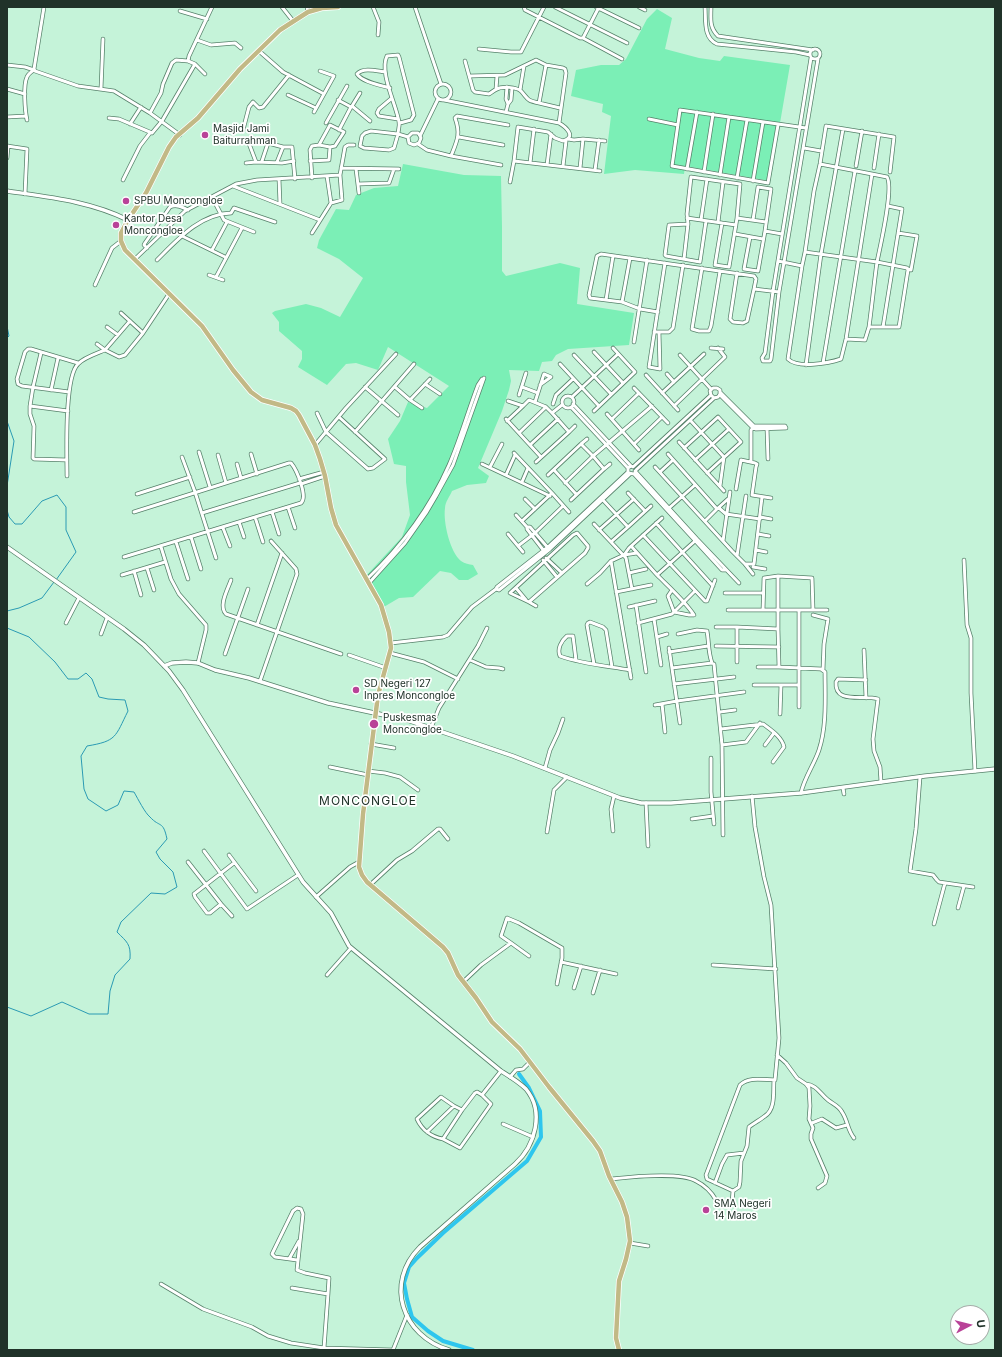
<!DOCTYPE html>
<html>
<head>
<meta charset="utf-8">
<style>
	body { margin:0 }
	#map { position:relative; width:1002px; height:1357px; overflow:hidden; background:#c5f3d9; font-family:Inter,sans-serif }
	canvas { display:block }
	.frame { position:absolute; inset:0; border:8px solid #203229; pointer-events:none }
	.north { position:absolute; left:950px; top:1305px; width:40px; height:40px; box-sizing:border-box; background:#fff; border:1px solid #a6ada9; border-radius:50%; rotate:83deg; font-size:11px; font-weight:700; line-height:16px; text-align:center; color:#203229 }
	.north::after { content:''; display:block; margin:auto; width:14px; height:18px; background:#b94298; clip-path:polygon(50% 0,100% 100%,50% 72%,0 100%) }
</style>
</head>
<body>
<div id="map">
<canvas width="1002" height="1357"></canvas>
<div class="frame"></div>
<div class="north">U</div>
</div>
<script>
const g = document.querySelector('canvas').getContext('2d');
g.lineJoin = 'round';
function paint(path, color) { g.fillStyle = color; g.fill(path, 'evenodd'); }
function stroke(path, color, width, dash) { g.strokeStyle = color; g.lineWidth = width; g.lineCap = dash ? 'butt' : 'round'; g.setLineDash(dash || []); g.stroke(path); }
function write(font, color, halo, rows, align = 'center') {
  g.font = font + ' Inter,sans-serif'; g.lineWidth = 3.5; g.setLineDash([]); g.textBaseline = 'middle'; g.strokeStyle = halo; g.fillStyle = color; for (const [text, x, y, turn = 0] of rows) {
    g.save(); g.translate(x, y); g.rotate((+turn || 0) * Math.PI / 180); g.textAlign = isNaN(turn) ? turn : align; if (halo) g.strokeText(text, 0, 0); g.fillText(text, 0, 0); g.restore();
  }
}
const green = new Path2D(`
	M657,9L672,18L665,49L699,58L720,61L724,56L790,65L770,181L685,166L684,174L635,170L604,174L611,116L602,112L603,104L571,96L576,70L601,65H619L626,59L647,19Z
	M403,164L464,175L501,176L502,227V271L506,276L560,263L580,268L577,304L634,313L629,345L568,349L556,355L552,361L542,362L539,371L509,370L511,381L509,390L502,411L478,468L489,476L486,483L467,485L452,491C450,496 445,502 445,508C443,522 450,552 461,561C465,564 469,564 473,565L478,574L468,580H459L451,573L440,571L413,597L399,598L382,608L364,578L402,537L410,515L406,482V466L394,464L388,439L400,421L408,402L427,408L449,386L388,347L378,370L356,363L346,364L327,385L298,367L302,359V351L279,331V322L272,313L275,311L306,304L321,308L340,317L363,278L339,259L317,248L319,240L336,209L349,210L356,195L374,188L398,186Z`);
const stream = new Path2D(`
	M7,326L9,336L7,338
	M7,421L14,441L7,486
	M7,510L9,517L15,524H22L42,501L57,495L66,507V530L76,552L56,580
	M7,611L19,608L42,598L54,582
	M7,628L29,637L55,662L68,679H78L86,673L92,679L99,697L108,699L125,700L128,711C115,737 117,741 87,746L81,756L84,789L88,799L106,811L118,805L124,791L134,792C138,799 145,813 150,817C160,828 163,820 167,839L156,852L160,859L173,872L177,887L165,894L151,893L121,922L117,932C127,942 131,944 130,959L115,975L110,991L108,1014H89L62,1002L31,1016L7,1007`);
const canal = new Path2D(`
	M473,1350L443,1341L428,1331L412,1317L407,1299L404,1283L409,1267L417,1258L443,1233L527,1161L541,1137L540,1111L529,1088L519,1074`);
const minor = new Path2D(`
	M44,7L34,69L35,71L78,86L114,91L150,113
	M282,7L293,21
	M307,7L308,12
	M373,7L379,22L378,35
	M415,7L441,84
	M524,7L525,10L580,38H583L622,59
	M555,7L627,43
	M596,7L639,28
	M639,7L645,10
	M705,7C706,20 703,38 717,44L796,52L810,55
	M711,7C711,19 709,27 718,36L813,50
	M180,11L207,19
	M583,38L599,7
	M197,40L211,45L235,43L241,48
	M810 54a5 5 0 1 1 10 0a5 5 0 1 1-10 0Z
	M479,49L511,52H521L544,7
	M259,51L283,72L324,94
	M811,58L773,291L765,353L762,358L763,361H770L771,359L779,292L818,59
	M465,61L473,90L475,92L489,94C491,93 494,90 497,89C502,86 516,87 521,91C529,100 526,100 539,103
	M7,65L25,67L34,70
	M546,65L539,103L560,108
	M385,72C377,71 363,67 357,74C362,82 380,85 390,88
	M205,74L195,64L188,61L189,56L212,7
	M470,76L505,75L536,60L546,65L563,68L565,69L566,73L559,123
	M435 92a8 8 0 1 1 16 0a8 8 0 1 1-16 0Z
	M507,87L506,99L508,104
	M7,89L25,94
	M101,89L103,39
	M496,89L497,76
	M520,90L524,66
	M288,95L316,108
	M392,98L379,109L377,113L379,116L398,119
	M338,100L351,107L339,130
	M444,100L559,123C566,127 577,137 563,141L555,138L548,132L518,127L514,161L510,182
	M352,106L370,121
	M352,106L360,93
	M314,112L334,76L320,71
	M506,112L508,104L511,100L512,88
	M7,117L26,116
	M109,118L119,119L152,133L162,121L195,64
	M649,119L678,125
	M27,120C25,111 23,85 27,77C28,74 31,72 34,70
	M326,123L347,86
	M400,123L411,120L414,115L399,57L398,55L387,56C379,72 396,104 399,122C400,126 398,130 398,134L408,137
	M130,124L141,107
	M778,125L768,183L672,166L680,110L806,128
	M243,130L249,107L253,102L259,108L263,107L289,75
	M371,131L398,134L394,148L389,150L364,148L360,146L362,136L365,133Z
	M180,135L150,113L161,93L163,84L172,63L176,60L188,61
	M420,136L418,133H412L408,137L409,143L414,145L419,143L421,138L420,136L438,99
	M459,137L503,145
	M568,139L574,140L583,139
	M248,141L256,162L282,163L294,161
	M418,144L427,150L451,156
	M7,146L27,149L25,194
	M804,148L821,151
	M7,158L8,146
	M262,161L268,143L283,147H292L295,179
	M310,161L329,160L330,147L335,146L344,132L330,125L319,145
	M514,161L600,171
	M277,162L283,147
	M246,163L256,162
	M530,163L534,129
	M501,165L451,156C457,141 461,134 455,118L457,116L508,125
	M547,165L551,134
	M563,166L566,141
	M856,166L862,131
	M341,168L399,169
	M580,168L583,139L605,141
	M874,168L879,134
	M356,169L359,193
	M687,169L697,112
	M595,170L599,140
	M704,172L713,114
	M720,175L729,117
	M327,176L331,203
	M312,178L310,150L312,146L319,145L330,147
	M737,178L747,120
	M279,179L280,204
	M123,180L140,146L150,133
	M753,181L763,122
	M358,184L389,183L394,169
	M233,186L320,220
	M212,197L224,220L254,232
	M687,218L736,225
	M701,220L707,179
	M753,220L758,187L771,189L765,231
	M706,221L700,262L666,256L665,255L669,225L688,224L687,214L691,177L740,184L737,218
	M718,222L723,182
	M722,223L715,265L729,267L737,218L766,222
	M312,233L331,203L342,200L340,175L345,147L348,145H354
	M898,233L917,236L911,270L908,269
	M735,234L763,239
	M182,236L225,257
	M750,237L744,269L758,271L765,231L782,234
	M147,248L144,245L145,243L170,207C176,204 182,207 188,210
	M212,250L227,222
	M805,252L814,191L820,164L826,126L894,137L890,172
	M135,259L185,211L236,184L257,180L340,175
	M684,259L688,224
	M157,260C178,239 200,214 231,213L234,208L275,222
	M778,261L802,266L805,252L877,262L907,268L908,270L899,327H869L865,340L846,339
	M802,266L788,359C798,369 829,363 841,359L846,339L872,174L820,164
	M702,268L692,329L699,331H709L711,326L720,271
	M737,273L730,319L733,322L743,323L747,321L754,289
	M209,275L223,280
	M216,277L242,228
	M95,285L112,248L121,241
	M606,300L613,256
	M622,302L630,258
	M658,312L640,309L622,302L590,298L589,295L597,256L601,254L754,276L756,279L754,289L779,292
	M121,313L143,333
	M107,327L118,335
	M869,327C872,305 874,284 877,262C880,247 894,188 887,177L872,174
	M883,327L902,209L888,206
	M654,332H669L673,328L683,265
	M659,332L660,369L649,367L665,263
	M634,342L647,260
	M97,344L105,350L130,321
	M711,348L723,349
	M594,352L623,383
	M41,353L33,387L30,406V414L34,426L33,458L34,459L67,460
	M574,355L611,394
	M680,355L711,389
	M823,363L855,171
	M560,364L599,406
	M806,365L821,254L843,129
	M667,374L674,382
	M646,375L678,410
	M425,384L440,394
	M365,387L398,415
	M395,387L410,400L430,379
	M522,387L538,393
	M634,388L668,423
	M51,390L58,358
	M69,392L22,386L18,384L17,379L25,352L28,349H31L78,363
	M662,393L704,354
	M519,395L526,373
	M720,395L753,428L756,429L786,428L785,426H754L720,392
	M562 402a6 6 0 1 1 12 0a6 6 0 1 1-12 0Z
	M572,397L618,354
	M410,400L422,408
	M508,401L523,406L529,400L546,407L552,413
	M535,402L544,374L551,377L540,385
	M553,404L556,395L573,379
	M573,404L631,466
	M562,405L552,413L569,432L575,426
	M30,406L68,411
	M674,406L725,357L718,348
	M571,407L628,468V473L634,474L722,570H726
	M594,411L635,372L613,348
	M317,413L326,432L368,469L373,468L385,459L339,417
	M607,414L639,450
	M506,419L541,457
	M612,419L639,393
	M690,420L724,457L720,486
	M507,421L523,406
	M767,428L768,459
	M355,432L414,364
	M519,433L546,407
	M679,442L724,491
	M634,444L662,417
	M315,445L346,408L396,354
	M530,445L558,419
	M684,448L718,417L741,442L707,473
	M199,452L210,487
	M514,453L552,493
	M251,454L257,474
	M668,454L717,509L728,499
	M218,455L226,483
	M182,457L195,492L216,558
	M695,460L729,429
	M536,462L569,432
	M751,462V430L753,428
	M237,464L241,478
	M482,464L550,496
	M610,464L604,469L593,456L652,406
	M490,467L502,444
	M655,467L732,551L745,564H754L762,497
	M628,468L631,466L633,467L711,395L710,391L713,388H717L720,390V394L718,397L714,398L711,395
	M554,470L576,494
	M635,471L697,539L739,583
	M660,472L673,460
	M635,473L636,470L714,398
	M506,475L515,455
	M548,475L581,444
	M67,476C67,455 64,377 78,364C83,358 98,353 105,350L119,357L125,355L143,333L169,294
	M299,479L324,472
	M522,482L528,468
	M565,483L593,456L581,444L587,439
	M301,484L325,476
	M736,489L741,460L755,463L757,464L756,467L752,495L771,498
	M628,493L645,511
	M137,494L190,477
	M525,499L535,509
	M602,499L628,527L611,542L626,558L632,589
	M571,500L604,469
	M288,507L295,528
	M719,508L726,514L760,519
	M668,509L695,485
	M272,512L279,534
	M202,513L300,483
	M516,515L527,527V529L544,551
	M255,517L263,542
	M760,517L771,519
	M522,521L552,493L569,512
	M705,521L717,509
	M239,522L244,537
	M656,523L713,586
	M594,524L611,542
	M527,527H530L549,549
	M628,527L651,506
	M223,528L230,546
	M599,530L634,499
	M508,534L523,552
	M758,534L769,536
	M643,535L705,601H707L715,580
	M191,537L201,569
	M723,541L730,492
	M176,542L188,579
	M518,546L535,533L563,506
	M631,546L657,575L695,541
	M161,547L171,579L179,594L206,625V630L198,663
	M756,550L766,552
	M624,555L637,553
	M737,556L746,496
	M124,557L301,503C308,497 297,470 291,463H289L134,512
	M546,558L562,573
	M543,560L557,577
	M964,560L967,625L971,638V693L975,771
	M611,561L631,678
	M745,564L753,574
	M753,567L765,569
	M147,568L154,590
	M134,571L141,595
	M629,573L646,569
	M122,575L165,562
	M657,575C670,588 684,600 694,615H689L674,612L668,596L672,590
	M367,579C401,547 430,508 449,465C460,440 468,411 478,385L482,379
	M231,580C228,589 218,606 226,614L341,654
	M369,583L405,543L426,513L436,496L453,465L484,378
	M587,584L600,573L611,561L624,555L629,548L662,518
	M516,588L526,600
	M496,589L499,590L550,549L630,474
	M616,592L651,585
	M725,593H763
	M529,602L510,593L573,535L577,533L588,546V548L585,553L529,602L536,606
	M636,605L646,672
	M629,607L655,601
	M728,610H827
	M763,610L764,578L778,576L812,578L813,610
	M799,610V707
	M813,615L828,619L824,644L823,670
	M654,619L661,665
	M66,623L79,598
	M638,623L672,614L695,591
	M257,625L282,553
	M716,627H737
	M778,629V576
	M101,634L107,618
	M678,634L697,630L707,631C709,642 708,652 712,663
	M657,637L667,634
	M391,643L443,637L448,635L472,607L496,589L497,587L548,547L628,472
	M716,646L779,647
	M669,648L680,723
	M864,650L866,698
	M669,652L708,646
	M390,653L424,662L458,679
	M225,654L248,589
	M349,655L386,668
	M470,660L486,667L499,668L503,669
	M576,660L573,636H567C561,641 557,649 560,656C582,664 607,666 630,670
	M737,662V627L778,629L779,667L821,669L825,672C825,697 827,726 819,750C814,765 804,778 801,793
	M594,664L587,625L588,623L590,622L603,627L606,630L612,667
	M758,667H779
	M672,668L712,663L714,664L722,745L723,835
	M866,680L838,679L836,682C834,705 864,694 878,699L873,739L874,751L880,767L881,782
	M260,681L297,574L296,569L271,541
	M674,684L734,677
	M754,685H799
	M662,704L665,732
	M655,705L677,701L744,692
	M720,712L735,710
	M780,714L781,685
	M431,728L439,708L478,646L487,628
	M721,729L763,724C771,730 782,737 784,747L773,762
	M371,744L394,748
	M722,745L746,742L760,723
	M765,745L774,733
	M711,758V792L714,824
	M330,767L368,775
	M545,768L550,750L558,733L563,719
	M368,771L385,773L400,777L418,790
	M920,777L916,829L910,871L933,875L937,880L939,882L973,887
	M843,788L844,794
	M646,803L648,846
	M692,819L713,816
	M613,831L611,809L614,796
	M547,832L554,790L567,777
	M204,851L247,909L298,875
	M229,855L256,891
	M188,862L221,904L232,916
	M370,885L397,860L412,851L438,829H440L448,839
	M316,897L350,867L359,862
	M221,904L210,913H207L195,897L194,894L234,863
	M958,908L964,886
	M934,924L945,883
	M511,943L501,936L507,918L519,923L562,948V958L557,984
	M561,962L616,974
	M713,965L776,969
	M327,975L351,948
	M463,982L481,965L511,943L529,956
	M574,988L581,966
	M593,993L600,970
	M777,1055L786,1063L797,1078L806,1084L809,1088L810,1106L809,1119L813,1128L811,1134V1139L827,1176L825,1183L818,1188
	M510,1077L516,1070L523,1069L530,1062
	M806,1084C817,1085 820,1094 828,1100C833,1104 839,1106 842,1112C848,1121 847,1129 854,1138
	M482,1095L477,1092L475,1093L462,1110L443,1139L460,1148L491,1104L482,1095L501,1071
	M812,1123L822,1119L836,1128L847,1125
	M503,1124L533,1137
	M427,1132L454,1106
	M443,1139C432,1137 422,1130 417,1119L441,1097L454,1106L462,1110
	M611,1179C629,1177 681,1172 696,1181C704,1185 712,1193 716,1200
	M715,1183L722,1164L727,1155L744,1153
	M733,1191L739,1187L740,1182L741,1161L747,1146L749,1127C754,1123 760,1120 765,1116C776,1109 773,1091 774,1080
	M732,1203L733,1191L707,1179L706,1175L740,1085C749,1076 764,1080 775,1080L779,1038L771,905L764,877L755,827L752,796
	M630,1243L648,1246
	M289,1259L299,1241
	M297,1260L275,1257L272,1254L293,1211L297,1208L301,1209L303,1214L297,1270L305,1273L329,1278L328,1294
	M161,1284L203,1309L252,1327L268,1336L291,1343L324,1348L393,1350
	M292,1288L328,1294L324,1348
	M393,1350L407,1315`);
const tertiary = new Path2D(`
	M7,191C48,197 90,201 128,220
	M7,547L124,629L144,645L169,671L183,690L303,882L331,913L349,946L501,1071C509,1076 519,1082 526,1089C545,1112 535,1146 515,1164L420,1247C384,1283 402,1336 449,1350
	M164,666L172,663L186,662L198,663L215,670L249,678L328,703L407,720L513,756L620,798L641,803H671L801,793L925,776L995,769`);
const primary = new Path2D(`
	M338,7L322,8L308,12L280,30L240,69L198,118L176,137L169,147L146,193L128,220L121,233V241L125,250L202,326L233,370L251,392L262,400L291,408L296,411L299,415L315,445L320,459L325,476L331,508L336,525L381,605L389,632L391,648L378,695L363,814L359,867L362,875L367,882L443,947L448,953L458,975L476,998L492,1022L520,1049L549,1087L593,1141L600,1151L609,1176L622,1202L627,1217L630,1241L626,1259L619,1281L616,1338L619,1350`);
const markers = [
	[205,135,4,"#b94298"],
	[126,201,4,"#b94298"],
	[116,225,4,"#b94298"],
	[356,690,4,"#b94298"],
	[374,724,5,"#b94298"],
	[706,1210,4,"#b94298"]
];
const poiNames = [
	["Masjid Jami",213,129],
	["Baiturrahman",213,141],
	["SPBU Moncongloe",134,201],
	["Kantor Desa",124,219],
	["Moncongloe",124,231],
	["SD Negeri 127",364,684],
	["Inpres Moncongloe",364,696],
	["Puskesmas",383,718],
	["Moncongloe",383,730],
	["SMA Negeri",714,1204],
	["14 Maros",714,1216]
];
const quarterNames = [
	["MONCONGLOE",368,801]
];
paint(green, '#7befb6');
stroke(stream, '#2a9ab3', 1);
stroke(canal, '#2ec6ee', 4);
stroke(minor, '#56816a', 4.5);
stroke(tertiary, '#56816a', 5);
stroke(primary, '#fff', 6);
stroke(minor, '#fff', 3);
stroke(tertiary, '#fff', 3.5);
stroke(primary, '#c2b986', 4.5);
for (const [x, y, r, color] of markers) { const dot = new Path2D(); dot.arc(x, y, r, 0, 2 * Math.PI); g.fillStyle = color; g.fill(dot); stroke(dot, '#fff', 1.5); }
write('10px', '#203229', '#fff', poiNames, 'left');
g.letterSpacing = '1px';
write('12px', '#203229', '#fff', quarterNames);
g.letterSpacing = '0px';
</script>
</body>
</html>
